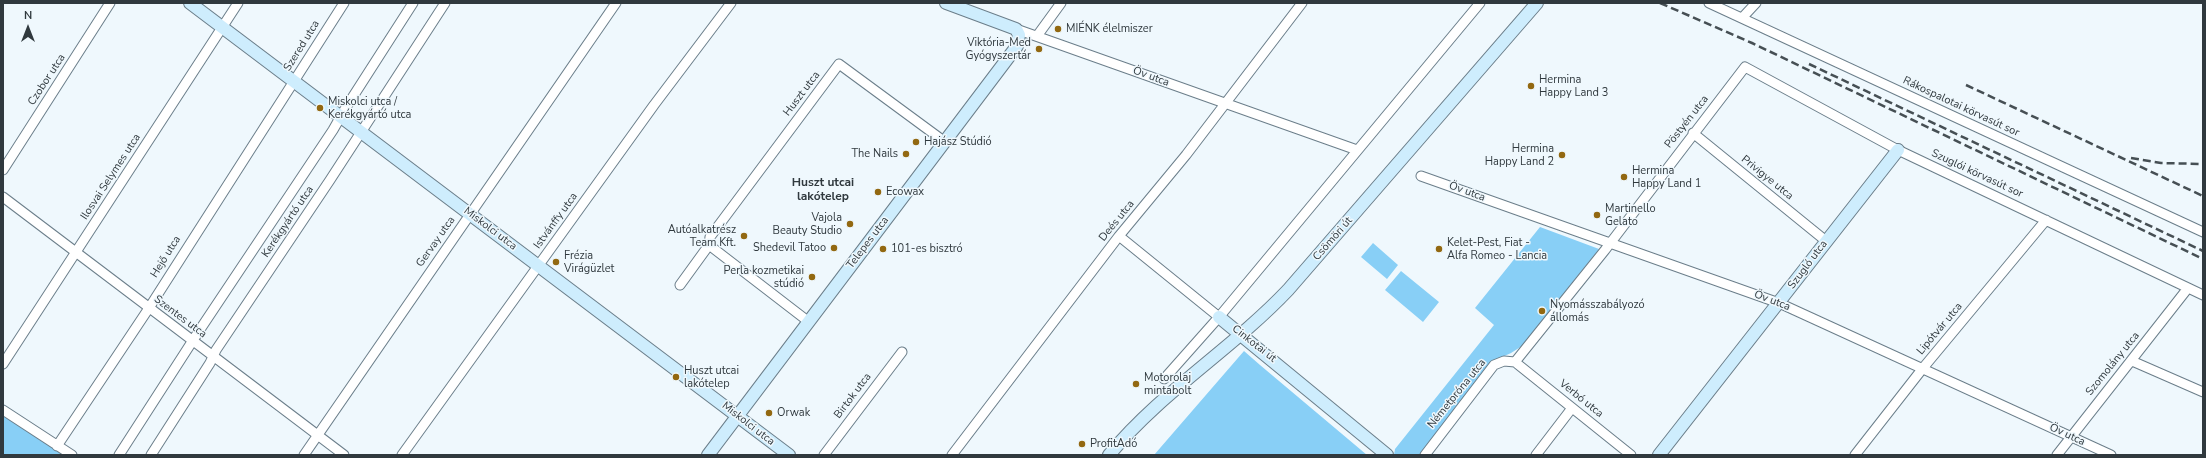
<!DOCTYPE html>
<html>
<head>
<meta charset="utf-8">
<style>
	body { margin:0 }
	#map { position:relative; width:2206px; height:458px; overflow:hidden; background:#eff8fd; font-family:"Nunito Sans",sans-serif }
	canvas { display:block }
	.frame { position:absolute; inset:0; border:4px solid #30393e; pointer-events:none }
	.north { position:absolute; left:8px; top:8px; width:40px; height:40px; -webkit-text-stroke:3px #eff8fd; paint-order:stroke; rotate:0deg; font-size:11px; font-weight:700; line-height:16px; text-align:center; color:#30393e }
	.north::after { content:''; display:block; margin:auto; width:14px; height:18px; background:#30393e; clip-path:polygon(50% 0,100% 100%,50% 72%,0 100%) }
</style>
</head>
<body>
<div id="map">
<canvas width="2206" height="458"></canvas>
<div class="frame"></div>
<div class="north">N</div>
</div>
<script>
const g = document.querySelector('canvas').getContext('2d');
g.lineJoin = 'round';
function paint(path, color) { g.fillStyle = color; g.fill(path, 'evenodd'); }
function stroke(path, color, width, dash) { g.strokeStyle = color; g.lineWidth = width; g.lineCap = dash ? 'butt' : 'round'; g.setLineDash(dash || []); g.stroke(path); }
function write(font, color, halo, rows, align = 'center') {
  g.font = font + ' "Nunito Sans",sans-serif'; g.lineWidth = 3; g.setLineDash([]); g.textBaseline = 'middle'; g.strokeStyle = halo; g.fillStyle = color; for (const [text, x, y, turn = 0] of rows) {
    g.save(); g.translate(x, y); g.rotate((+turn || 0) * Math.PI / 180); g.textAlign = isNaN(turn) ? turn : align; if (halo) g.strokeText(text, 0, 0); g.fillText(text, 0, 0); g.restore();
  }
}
const green = new Path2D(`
	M1540,227L1599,249L1522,346L1511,353L1491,362L1420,455H1394L1395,449L1494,325L1475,308Z
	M1373,243L1398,265L1387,279L1361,257Z
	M1401,271L1439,302L1423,322L1385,290Z
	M1244,351L1260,365L1367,455H1154Z
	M3,404L78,455H3Z`);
const street = new Path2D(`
	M1709,3L2203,232
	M1742,18L1756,3
	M1016,29L1357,150
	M1037,36L1061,3
	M1693,133L1826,241
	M3,170L110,3
	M1421,176L1779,303L2111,455
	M3,197L344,455
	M1119,236L1219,317
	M709,245L809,322
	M680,285L709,245L710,237L839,64L945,142
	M2132,361L2203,392
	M1515,362L1605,250L1745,67L1898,150L2203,295
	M1515,362L1631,455
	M3,364L238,3
	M1164,379L1219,317L1480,3
	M3,410L72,455
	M57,446L149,308L344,3
	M119,455L197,334L333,130L345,109L413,3
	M151,455L210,363L216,350L330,180L445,3
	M304,455L616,3
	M402,455L654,105L731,3
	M824,455L902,352
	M952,455L1119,236L1186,155L1302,3
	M1425,455L1494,365L1504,361L1515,362
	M1536,455L1572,408
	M1855,455L1923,368L2046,220
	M2057,455L2188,288`);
const secondary = new Path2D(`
	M190,3L789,455
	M1219,317L1387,455
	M708,455L1017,46L1019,35L1016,29L946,3
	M1109,455C1161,392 1232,349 1288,290L1537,3
	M1659,455L1898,150`);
const rail = new Path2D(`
	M1660,3L1752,43L2203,259
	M1809,64L2203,251
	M1966,85L2203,196
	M2131,158L2161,163L2203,164`);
const markers = [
	[1058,29,4,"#926811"],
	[1039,49,4,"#926811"],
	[1531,86,4,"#926811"],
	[320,108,4,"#926811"],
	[916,142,4,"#926811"],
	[906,154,4,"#926811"],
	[1562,155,4,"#926811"],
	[1624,177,4,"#926811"],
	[878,192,4,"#926811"],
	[1597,215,4,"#926811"],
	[850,224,4,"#926811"],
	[744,236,4,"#926811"],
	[834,248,4,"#926811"],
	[883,249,4,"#926811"],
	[1439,249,4,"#926811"],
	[556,262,4,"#926811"],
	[812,277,4,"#926811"],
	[1542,311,4,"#926811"],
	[676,377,4,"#926811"],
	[1136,384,4,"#926811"],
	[769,413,4,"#926811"],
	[1082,444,4,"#926811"]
];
const poiNames = [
	["MIÉNK élelmiszer",1066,29],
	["Viktória-Med",1031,43,"right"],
	["Gyógyszertár",1031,56,"right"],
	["Hermina",1539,80],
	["Happy Land 3",1539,93],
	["Miskolci utca /",328,102],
	["Kerékgyártó utca",328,115],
	["Hajász Stúdió",924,142],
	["Hermina",1554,149,"right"],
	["Happy Land 2",1554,162,"right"],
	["The Nails",898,154,"right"],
	["Hermina",1632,171],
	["Happy Land 1",1632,184],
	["Ecowax",886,192],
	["Martinello",1605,209],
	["Gelato",1605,222],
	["Vajola",842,218,"right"],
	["Beauty Studio",842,231,"right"],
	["Autóalkatrész",736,230,"right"],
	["Team Kft.",736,243,"right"],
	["Kelet-Pest, Fiat -",1447,243],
	["Alfa Romeo - Lancia",1447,256],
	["Shedevil Tatoo",826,248,"right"],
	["101-es bisztró",891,249],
	["Frézia",564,256],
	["Virágüzlet",564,269],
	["Perla kozmetikai",804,271,"right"],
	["stúdió",804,284,"right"],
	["Nyomásszabályozó",1550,305],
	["állomás",1550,318],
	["Huszt utcai",684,371],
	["lakótelep",684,384],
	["Motorolaj",1144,378],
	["mintabolt",1144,391],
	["Orwak",777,413],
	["ProfitAdó",1090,444]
];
const streetNames = [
	["Szered utca",302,46,-58],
	["Öv utca",1151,77,20],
	["Czobor utca",47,80,-57],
	["Huszt utca",802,94,-53],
	["Rákospalotai körvasút sor",1961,107,25],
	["Pöstyén utca",1687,122,-52],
	["Szuglói körvasút sor",1977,174,25],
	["Ilosvai Selymes utca",111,177,-57],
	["Privigye utca",1767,178,39],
	["Öv utca",1467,192,20],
	["Istvánffy utca",556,221,-54],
	["Deés utca",1117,221,-51],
	["Kerékgyártó utca",288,222,-56],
	["Miskolci utca",490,229,37],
	["Csömöri út",1333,239,-49],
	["Gervay utca",436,242,-55],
	["Telepes utca",868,243,-53],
	["Hejő utca",166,257,-58],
	["Szugló utca",1808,265,-53],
	["Öv utca",1772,301,21],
	["Szentes utca",180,317,37],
	["Lipótvár utca",1940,329,-50],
	["Cinkotai út",1254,344,38],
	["Szomolány utca",2113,364,-51],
	["Németpróna utca",1457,394,-51],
	["Birtok utca",853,396,-53],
	["Verbó utca",1581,399,39],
	["Miskolci utca",748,424,38],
	["Öv utca",2067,435,25]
];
const neighbourhoodNames = [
	["Huszt utcai",823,183],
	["lakótelep",823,197]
];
paint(green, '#88cff6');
stroke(street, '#6b7e8a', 11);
stroke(secondary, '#6b7e8a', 14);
stroke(street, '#fff', 9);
stroke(secondary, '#ceedfd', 12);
stroke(rail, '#464f54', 2.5, [8, 4]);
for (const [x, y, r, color] of markers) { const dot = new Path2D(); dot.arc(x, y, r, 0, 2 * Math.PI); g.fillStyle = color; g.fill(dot); stroke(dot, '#eff8fd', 1.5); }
write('11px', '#30393e', '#eff8fd', poiNames, 'left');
write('11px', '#30393e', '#eff8fd', streetNames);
write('bold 12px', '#30393e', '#eff8fd', neighbourhoodNames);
</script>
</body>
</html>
